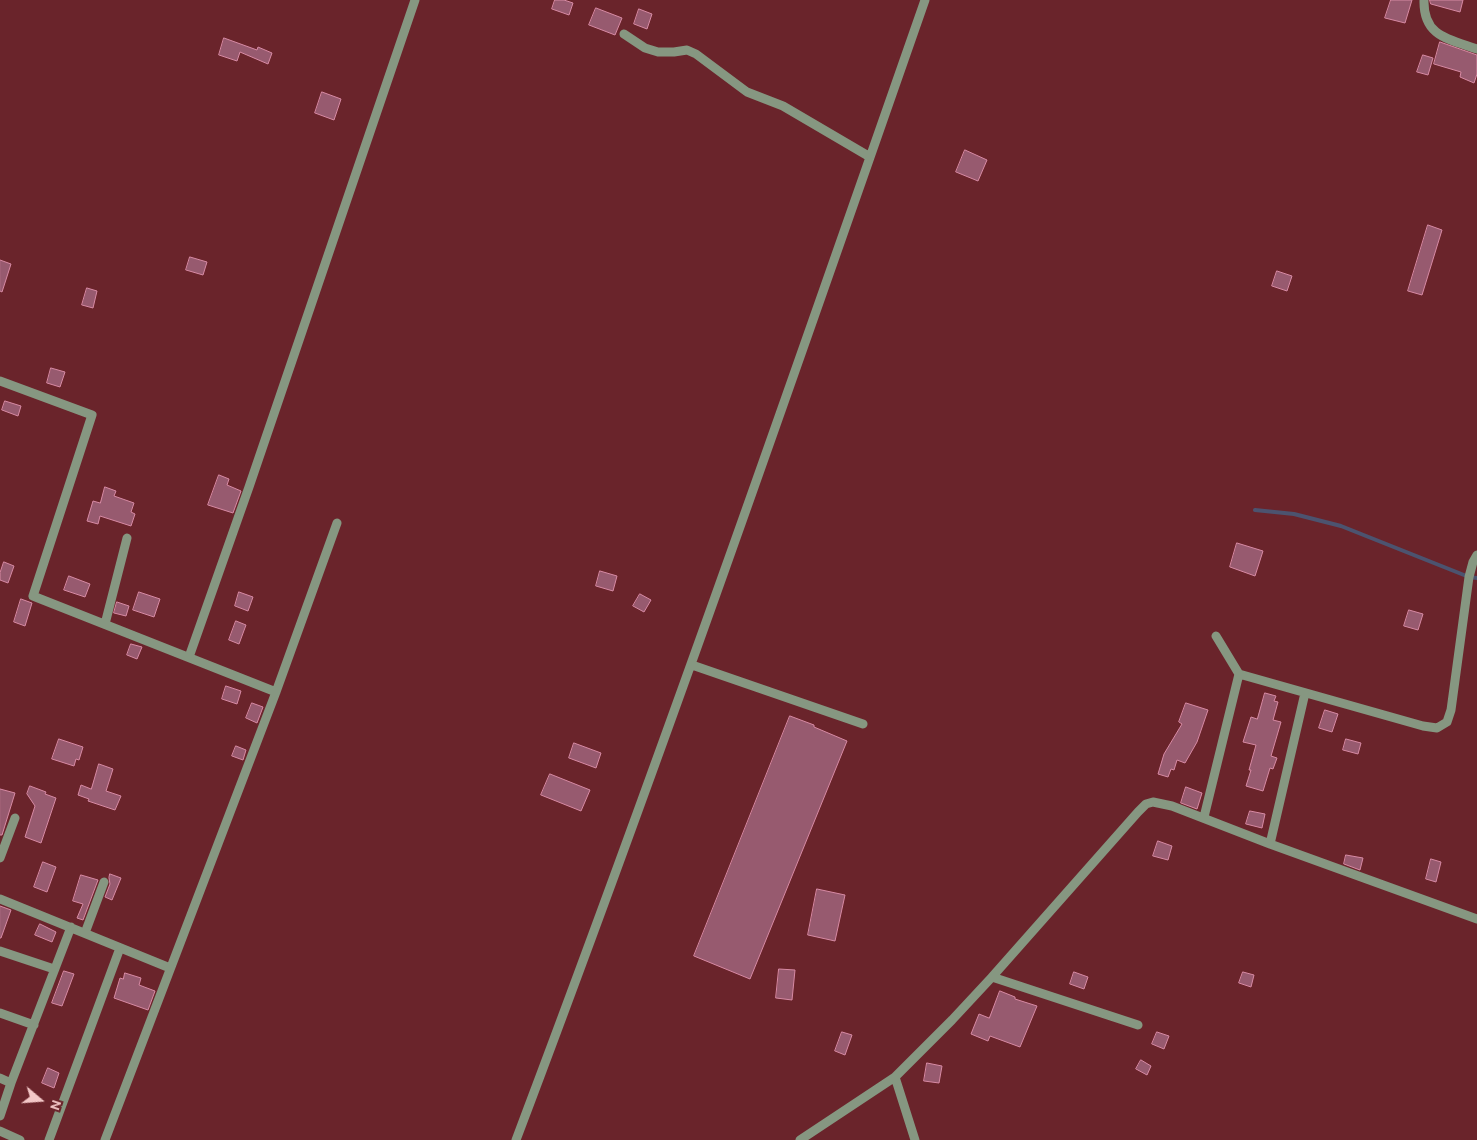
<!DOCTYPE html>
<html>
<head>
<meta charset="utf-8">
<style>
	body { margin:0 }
	#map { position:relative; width:1477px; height:1140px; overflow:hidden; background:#6a242b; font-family:Overpass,sans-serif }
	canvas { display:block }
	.north { position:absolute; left:15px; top:1075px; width:50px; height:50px; -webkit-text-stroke:4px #6a242b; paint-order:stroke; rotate:108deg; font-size:14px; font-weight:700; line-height:20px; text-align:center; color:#f3c7c7 }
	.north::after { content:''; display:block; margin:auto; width:18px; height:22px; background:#f3c7c7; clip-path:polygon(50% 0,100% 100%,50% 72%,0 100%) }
</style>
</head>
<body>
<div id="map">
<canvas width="1477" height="1140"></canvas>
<div class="north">N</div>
</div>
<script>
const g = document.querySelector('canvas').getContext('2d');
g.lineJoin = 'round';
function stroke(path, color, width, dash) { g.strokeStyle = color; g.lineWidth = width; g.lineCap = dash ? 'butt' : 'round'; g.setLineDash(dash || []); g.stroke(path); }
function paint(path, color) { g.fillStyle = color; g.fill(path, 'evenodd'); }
const stream = new Path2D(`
	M1255,510L1294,514L1341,526L1469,577L1477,578`);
const building = new Path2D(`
	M555,0H564L573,3L569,15L552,9Z
	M1391,0H1412L1405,23L1385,18Z
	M1430,0H1463L1460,12L1431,4Z
	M596,8L622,18L615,35L589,25Z
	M639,9L652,14L647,29L634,24Z
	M224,38L257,50L258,47L272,53L268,64L240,52L237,61L219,55Z
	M1440,42L1477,55V74L1474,83L1460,77L1461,72L1434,64Z
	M1423,55L1433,58L1428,75L1417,72Z
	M322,92L341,99L334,120L315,113Z
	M965,150L987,160L978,181L956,172Z
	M1428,225L1442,230L1422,295L1408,291Z
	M190,257L207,262L203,275L186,270Z
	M0,260L11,264L2,292L0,291Z
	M1277,271L1292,276L1287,291L1272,286Z
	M87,288L97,291L93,308L82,305Z
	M51,368L65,372L60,387L47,383Z
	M5,401L21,406L18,416L2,410Z
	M219,475L229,479L227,485L241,491L233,513L208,505Z
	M105,487L116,491L114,496L134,503L131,512L135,514L131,526L100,516L98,524L87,521L93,501L100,503Z
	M1237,543L1263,551L1255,576L1230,567Z
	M4,562L14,566L8,583L0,580V573Z
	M600,571L617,576L613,591L596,586Z
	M69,576L90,584L85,597L64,590Z
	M139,592L160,599L154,617L133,610Z
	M239,592L253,597L248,611L235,606Z
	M640,594L651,600L644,612L633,606Z
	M21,599L32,603L25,626L14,622Z
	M117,602L129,606L126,616L114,613Z
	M1409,610L1423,614L1418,630L1404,626Z
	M236,621L246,625L239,644L229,640Z
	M131,644L142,647L137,659L127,655Z
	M226,686L241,691L237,704L222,699Z
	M1265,693L1276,696L1274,701L1278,702L1273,720L1281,722L1271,756L1277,758L1273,769L1270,768L1263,791L1246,786L1251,770H1249L1256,745L1243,742L1251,717L1257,719Z
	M252,703L263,707L257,723L246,718Z
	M1186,703L1208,710L1197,742L1185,763L1177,760L1174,770L1171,769L1168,777L1158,774L1164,754L1182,724L1179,722Z
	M1325,710L1338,714L1332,732L1319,728Z
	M790,716L814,725V727L847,741L750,979L694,956Z
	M59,739L83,747L79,760L76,759L74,766L52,759Z
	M1346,739L1361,743L1358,754L1343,750Z
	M574,743L601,753L596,768L569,758Z
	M236,746L246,750L243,760L232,756Z
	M99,764L113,769L106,791L121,796L115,810L88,801L89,799L78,795L81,785L91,789Z
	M550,774L590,790L581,811L541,795Z
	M30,786L46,792L45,794L56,798L41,843L25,837L35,806L27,794Z
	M1186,787L1202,793L1197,809L1181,803Z
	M0,789L15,793L2,835H0Z
	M1250,811L1265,814L1262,828L1246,824Z
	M1158,841L1172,846L1168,860L1153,856Z
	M1346,855L1363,858L1360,870L1344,864Z
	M1431,859L1441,862L1436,882L1426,879Z
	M43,862L56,867L47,892L34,887Z
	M110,874L121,878L112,900L105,897L110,884L109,878Z
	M81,875L98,880L83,920L77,918L83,904L73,901Z
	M817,889L845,895L835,941L808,935Z
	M0,906L11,910L1,938H0Z
	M40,924L56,932L52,942L35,935Z
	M779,969L795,970L792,1000L776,998Z
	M64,971L74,974L62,1006L52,1003Z
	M1074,972L1088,977L1084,989L1070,984Z
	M1243,972L1254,975L1251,987L1239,983Z
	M125,973L141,978L139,985L155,991L148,1010L114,998L120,978L123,979Z
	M1000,991L1015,997V999L1037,1006L1020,1047L990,1036L988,1041L971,1034L979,1014L989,1018Z
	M842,1032L852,1035L845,1055L835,1051Z
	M1157,1032L1169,1036L1164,1049L1152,1044Z
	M1141,1060L1151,1066L1147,1075L1136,1069Z
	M927,1063L942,1066L939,1083L924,1081Z
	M48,1068L59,1073L54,1088L42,1083Z`);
const minor = new Path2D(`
	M1424,0C1423,36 1448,39 1477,49
	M624,34L645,48L658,52H674L687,50L696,54L747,92L783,106L870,157
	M0,381L92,415L33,596L276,692
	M105,624L127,538
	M1216,636L1239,674L1423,726L1437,728L1447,722L1451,710L1469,577L1473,562L1477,555
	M189,657L249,487L415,0
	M692,665L863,724
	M1204,817L1239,674
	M1270,844L1305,693
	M0,858L15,818
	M0,899L170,968
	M85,933L104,882
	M0,951L54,969
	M992,977L1138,1025
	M0,1013L34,1025
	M895,1077L915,1140
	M0,1078L11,1083
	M0,1116L11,1083L71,927
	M0,1131L20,1140
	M49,1140L120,948
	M105,1140L276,692L337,523
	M516,1140C659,762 792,381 925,0
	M800,1140L895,1077L952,1020L992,977L1138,812L1146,804L1153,802L1172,806L1270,844L1477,919`);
stroke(stream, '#4c536f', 4);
paint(building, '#975a6f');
stroke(building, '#d78aa4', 1);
stroke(minor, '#869781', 9);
</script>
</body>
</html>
